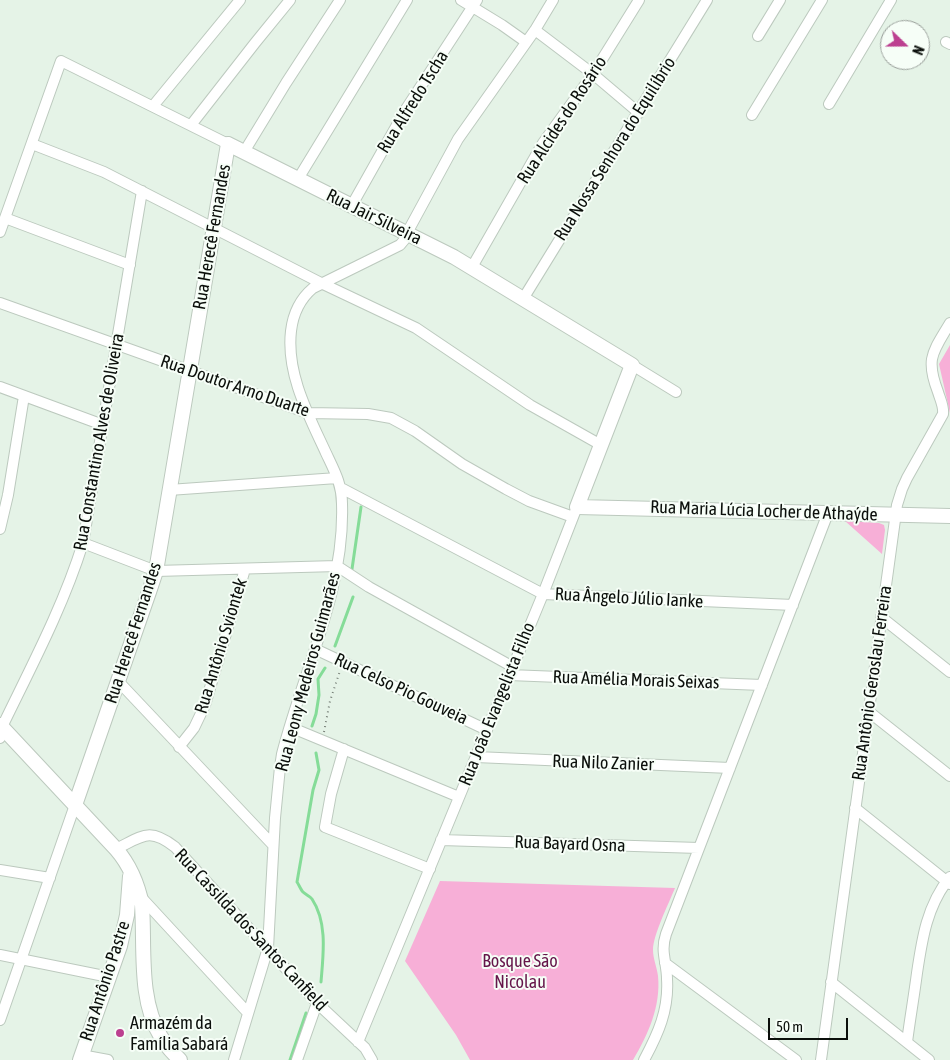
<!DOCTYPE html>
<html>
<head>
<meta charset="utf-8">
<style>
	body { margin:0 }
	#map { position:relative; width:950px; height:1060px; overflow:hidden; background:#e5f3e7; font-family:"Asap Condensed",sans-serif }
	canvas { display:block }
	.north { position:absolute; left:880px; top:20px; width:50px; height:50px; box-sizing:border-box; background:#f6fef7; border:1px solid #989e99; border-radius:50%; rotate:112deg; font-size:14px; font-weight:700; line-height:20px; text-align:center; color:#0b0f0b }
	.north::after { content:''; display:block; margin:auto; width:18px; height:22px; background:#bc4090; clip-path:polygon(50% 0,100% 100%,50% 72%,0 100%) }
	.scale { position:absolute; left:768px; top:1018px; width:80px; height:22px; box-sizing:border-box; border:2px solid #0b0f0b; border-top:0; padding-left:6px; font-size:15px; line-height:18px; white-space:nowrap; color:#0b0f0b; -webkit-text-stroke:4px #f6fef7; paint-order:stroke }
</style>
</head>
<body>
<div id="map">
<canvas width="950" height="1060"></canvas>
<div class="north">N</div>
<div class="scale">50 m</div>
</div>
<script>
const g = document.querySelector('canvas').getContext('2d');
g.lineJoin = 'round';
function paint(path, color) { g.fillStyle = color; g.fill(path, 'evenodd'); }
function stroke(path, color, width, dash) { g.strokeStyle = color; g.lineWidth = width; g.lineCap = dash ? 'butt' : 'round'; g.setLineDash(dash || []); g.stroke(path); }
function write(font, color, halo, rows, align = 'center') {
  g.font = font + ' "Asap Condensed",sans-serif'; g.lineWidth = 4; g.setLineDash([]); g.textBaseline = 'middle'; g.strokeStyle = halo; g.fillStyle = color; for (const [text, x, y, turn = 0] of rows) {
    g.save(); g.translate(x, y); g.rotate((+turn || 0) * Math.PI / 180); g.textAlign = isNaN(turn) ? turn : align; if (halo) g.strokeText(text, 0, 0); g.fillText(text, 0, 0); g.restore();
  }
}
const green = new Path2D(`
	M950,345V413L939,364Z
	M845,521L879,523L884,525L885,530L882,554Z
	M440,881L675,888C669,903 653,935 653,950C653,959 657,967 658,976C661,1006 648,1035 633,1060H470L456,1035L405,961Z`);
const stream = new Path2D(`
	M352,569L361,507
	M335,646L353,597
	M312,726L316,714L319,695L318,679L325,668
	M316,753L319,770L313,790L297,882C299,885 301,890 303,892C306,895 310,896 312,899C328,923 323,956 321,982
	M290,1060L306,1013`);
const path = new Path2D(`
	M324,732L330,701L340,671`);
const street = new Path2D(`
	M461,0L502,25L526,42
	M535,30L593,74L639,113
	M758,36L780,0
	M946,42L950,44
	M829,104L891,0
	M153,106L240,0
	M752,115L822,0
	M191,125L255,43L290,0
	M32,144L104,172L321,283L416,328L530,405L601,445
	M244,152L286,83L340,0
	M298,179L407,0
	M352,205L406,109L477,0
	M5,218L130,265
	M0,232L61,61L228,144
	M472,267L543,143L593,74L639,0
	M523,299L707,0
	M0,303L308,413L368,414L391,418L415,431L462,464L506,489L529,501L573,517
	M632,365L676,392
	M0,387L103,425
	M341,488L543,594L793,605
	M169,490L337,478
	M0,529L8,495L24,396
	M83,543L156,571L337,566L369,587L513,667
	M881,617L950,672
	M315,649L487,730
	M509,675L762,685
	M118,681L273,845
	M868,711L950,776
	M290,727L459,797
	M0,738L2,727C31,667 63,607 83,543L142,191
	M179,747L194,728L205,705L245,569
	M344,749L331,794L325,827L430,869
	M476,757L730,768
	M855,808L950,884
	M441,840L699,848
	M116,849C143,836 149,827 175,847L317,1003L365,1048L372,1060
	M0,870L50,878
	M140,896L248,1013
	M0,955L109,977
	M665,963L796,1060
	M831,982L929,1060
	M0,1020L75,805
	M358,1042L543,594L575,512
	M907,1042C910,1019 914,996 917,973C922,939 927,905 950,877
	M81,1055L108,1060
	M234,1060L268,948L275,818L280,767L282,754C303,671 345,591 342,504C342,484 334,470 326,453C309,416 286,374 291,331C293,314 300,299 313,288L400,245L405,239L407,233L458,139L535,30L553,0
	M297,1060L317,1003
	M644,1060C658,1034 669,1010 667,979C667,962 660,952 666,934L828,513
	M821,1060L897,505L902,489L907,478L943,414C944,406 940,399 938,392C925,358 933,352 950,323`);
const secondary = new Path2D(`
	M0,725L116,849C129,864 138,885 142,905C145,947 138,999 161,1037C166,1046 173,1053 180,1060
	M75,805L149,592L156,571L228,144L454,257L632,365L577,507L950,516
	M80,1060L120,946L127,915L130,876`);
const markers = [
	[120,1033,5,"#bc4090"]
];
const streetNames = [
	["Rua Alfredo Tscha",413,102,-58],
	["Rua Alcides do Rosário",562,120,-57],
	["Rua Nossa Senhora do Equilíbrio",615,149,-58],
	["Rua Jair Silveira",374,217,26],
	["Rua Herecê Fernandes",212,237,-80],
	["Rua Doutor Arno Duarte",235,386,19],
	["Rua Constantino Alves de Oliveira",99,442,-80],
	["Rua Maria Lúcia Locher de Athaýde",764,511,2],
	["Rua Ângelo Júlio Ianke",629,598,3],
	["Rua Herecê Fernandes",133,633,-72],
	["Rua Antônio Sviontek",221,646,-73],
	["Rua Leony Medeiros Guimarães",308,672,-75],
	["Rua Amélia Morais Seixas",636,680,2],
	["Rua Antônio Geroslau Ferreira",872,683,-82],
	["Rua Celso Pio Gouveia",401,689,25],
	["Rua João Evangelista Filho",497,704,-68],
	["Rua Nilo Zanier",603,763,2],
	["Rua Bayard Osna",570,844,2],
	["Rua Cassilda dos Santos Canfield",251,930,47],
	["Rua Antônio Pastre",105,981,-72]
];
const parkNames = [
	["Bosque São",520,961],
	["Nicolau",520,982]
];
const poiNames = [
	["Armazém da",130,1023],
	["Família Sabará",130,1044]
];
paint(green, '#f7afd7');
stroke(stream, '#85dc98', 3);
stroke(street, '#bcc9be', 12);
stroke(secondary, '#bcc9be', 16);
stroke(path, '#737c74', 2, [1, 4]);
stroke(street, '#fff', 10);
stroke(secondary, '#fff', 14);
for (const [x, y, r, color] of markers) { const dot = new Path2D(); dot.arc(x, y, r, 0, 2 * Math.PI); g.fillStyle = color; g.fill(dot); stroke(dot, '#f6fef7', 2); }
write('18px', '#0b0f0b', '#f6fef7', streetNames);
write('18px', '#65154a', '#f6fef7', parkNames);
write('18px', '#0b0f0b', '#f6fef7', poiNames, 'left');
</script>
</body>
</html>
